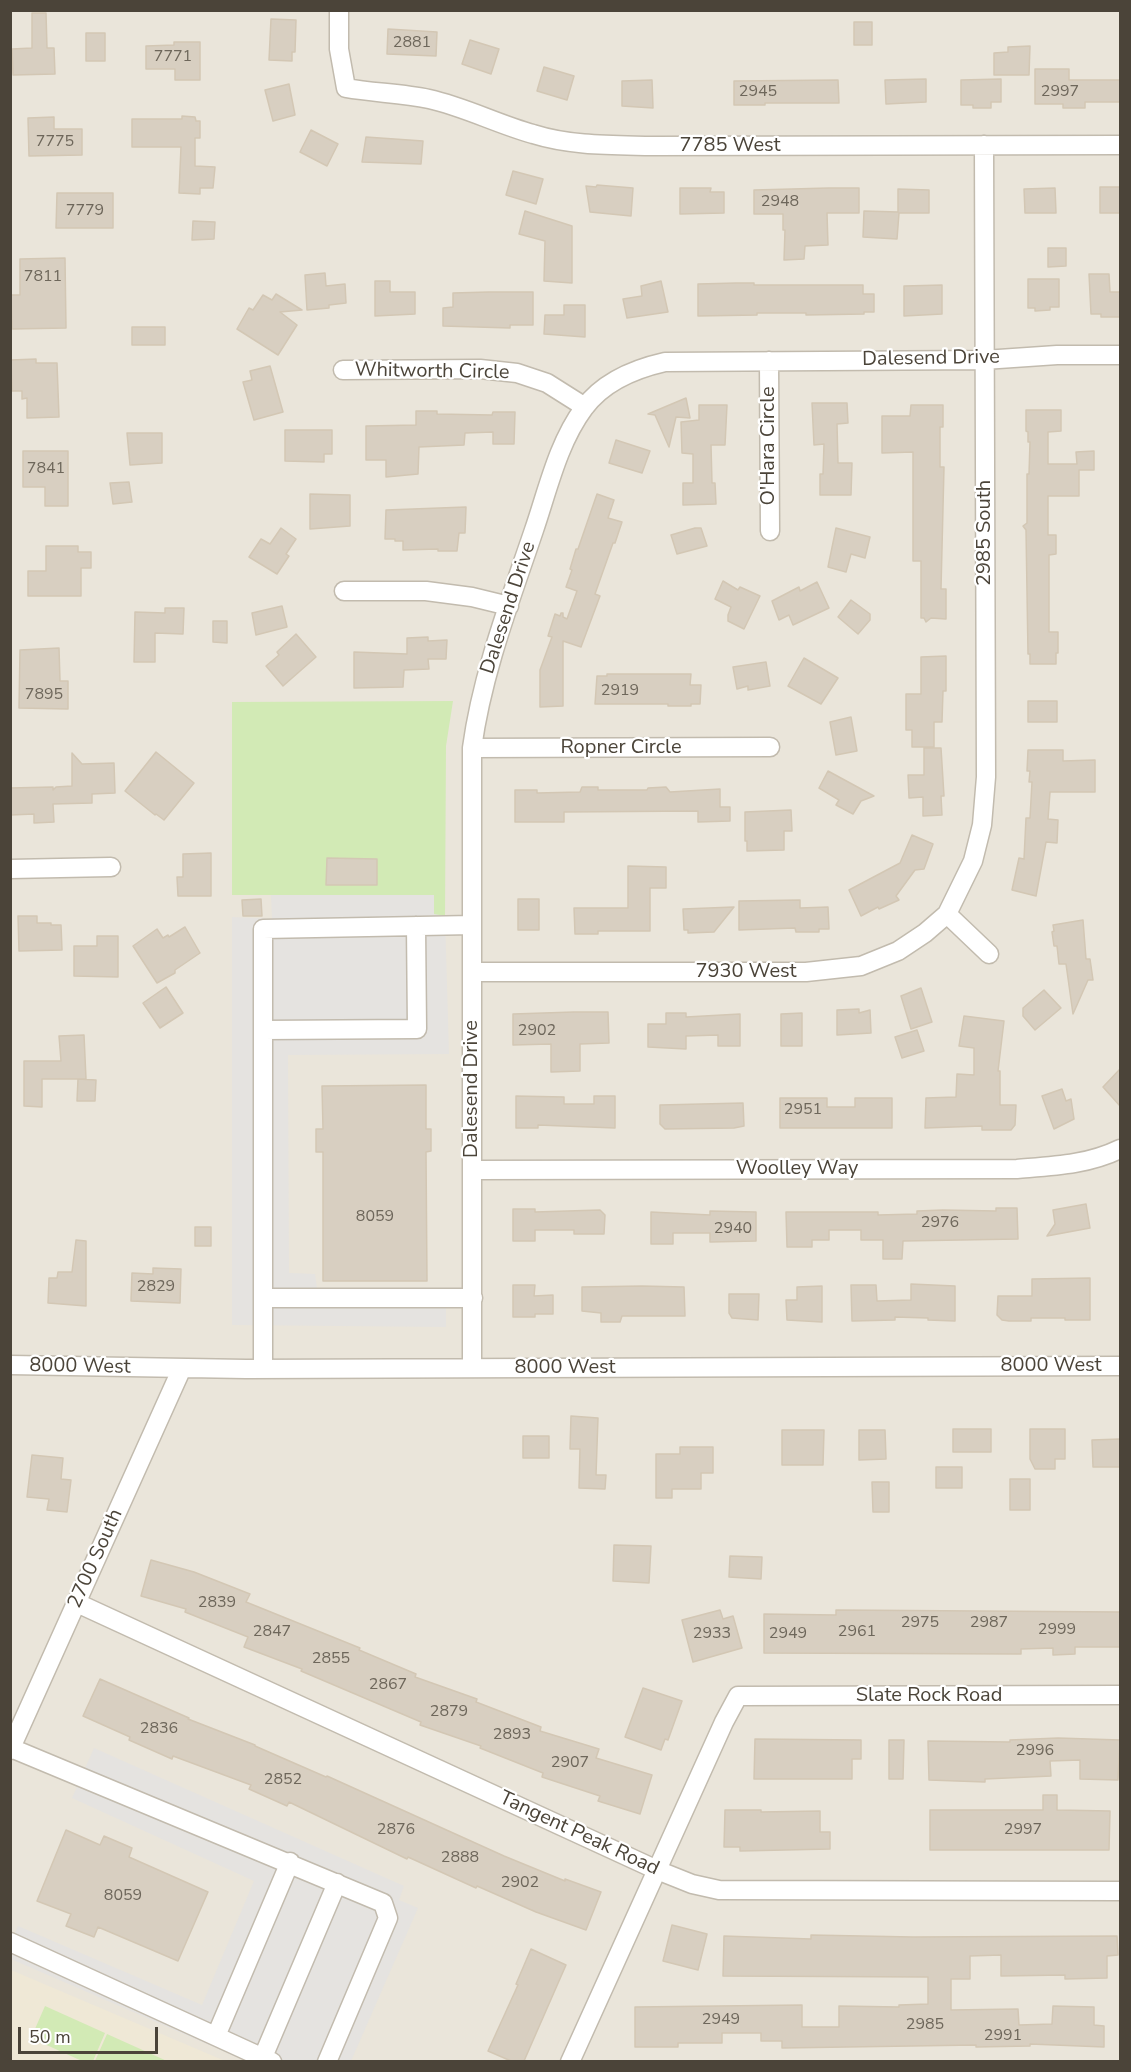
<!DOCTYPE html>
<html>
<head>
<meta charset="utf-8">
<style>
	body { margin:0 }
	#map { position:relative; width:1131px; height:2072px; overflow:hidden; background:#f6f3ec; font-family:"Nunito Sans",sans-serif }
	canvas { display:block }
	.frame { position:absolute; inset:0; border:12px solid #4b4439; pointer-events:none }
	.scale { position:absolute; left:18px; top:2027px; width:140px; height:27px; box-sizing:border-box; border:3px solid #4b4439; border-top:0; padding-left:8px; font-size:18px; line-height:21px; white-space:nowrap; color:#4b4439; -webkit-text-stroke:4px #fff; paint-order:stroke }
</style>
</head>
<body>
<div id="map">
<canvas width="1131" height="2072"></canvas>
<div class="frame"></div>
<div class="scale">50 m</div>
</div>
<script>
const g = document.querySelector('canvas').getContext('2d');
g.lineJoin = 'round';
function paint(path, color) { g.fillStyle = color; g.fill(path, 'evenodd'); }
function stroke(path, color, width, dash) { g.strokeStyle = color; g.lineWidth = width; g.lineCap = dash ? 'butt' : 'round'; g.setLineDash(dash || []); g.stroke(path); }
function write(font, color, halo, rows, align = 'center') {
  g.font = font + ' "Nunito Sans",sans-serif'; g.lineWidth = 4.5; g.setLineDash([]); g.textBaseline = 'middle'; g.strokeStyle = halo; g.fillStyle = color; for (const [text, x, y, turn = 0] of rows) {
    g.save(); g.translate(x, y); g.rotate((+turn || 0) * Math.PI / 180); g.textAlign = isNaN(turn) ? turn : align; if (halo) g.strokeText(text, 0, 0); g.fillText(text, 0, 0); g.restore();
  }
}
const residential = new Path2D(`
	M11,11H1120V2061H11Z`);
const education = new Path2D(`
	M11,1970L225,2061H11Z`);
const green = new Path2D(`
	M453,701L446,746L445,916L433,915L434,895H232V702Z
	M45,2006L105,2033L93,2061H82L31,2038Z
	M107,2034L167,2061H95Z`);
const parking = new Path2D(`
	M271,895H434V914L445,916L449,1054L288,1055L289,1273L315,1274L317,1288L446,1290V1327L232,1325V917L272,919Z
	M94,1748L404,1886L399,1900L418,1908L351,2061H246L11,1959V1942L18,1926L202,2005L254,1881L72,1798Z`);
const building = new Path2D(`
	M32,13H46L47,48H54L55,74L13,75L12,49L32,48Z
	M271,19L296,20L295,52H292V61L269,60Z
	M854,22H872V45H854Z
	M388,29L437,32L436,56L387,54Z
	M86,33H105V61H86Z
	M470,40L499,49L491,74L462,64Z
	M174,42H200V80H175V69H146V46L174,45Z
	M1030,46L1029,75H994V53L1008,52V47Z
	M544,67L574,76L567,100L537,91Z
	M1035,69H1069V80H1120V102H1085V108H1063V104H1035Z
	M926,79V102L886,104L885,80Z
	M1001,79V102H991V108H973V105H961V80Z
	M652,80L653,108L622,106V81Z
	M838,80L839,103H765V105H734V81Z
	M289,84L295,115L273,121L265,90Z
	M182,116L195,117L196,121H200V138H195V166L215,167L213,188H200V194L179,193L181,147H132V119H182Z
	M54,117V129H82V155L29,156L28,118Z
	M311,130L338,144L327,166L300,152Z
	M366,137L423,141L421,164L362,162Z
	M513,171L543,179L536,204L506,195Z
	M597,185L633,188L631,216L590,212L586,186L596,187Z
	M1100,187H1120V213H1100Z
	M680,188H711L710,192H724V213L680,214Z
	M829,188H859V213H827L828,245L805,246L804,259L784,260L785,230H783V214H754V190Z
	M1055,188L1056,213H1025L1024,189Z
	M898,189L929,190V213H899L897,239L863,237L864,211L898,212Z
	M57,193H113V228H56Z
	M525,211L572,226V283L544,281L545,241L519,234Z
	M193,221L215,222L214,239L192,240Z
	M1048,248H1066V266L1048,267Z
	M65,258L66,328L12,329L11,295H20V259Z
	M325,273L326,286L345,284L346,303L329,305V308L307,310L305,275Z
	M1089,274H1109L1110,292H1120V317H1101V314H1091Z
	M1028,279H1059V307H1050V310L1035,311V308H1028Z
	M375,281H390V292H415V314L375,316Z
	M661,281L668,312L627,318L623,299L642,296L641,286Z
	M736,283H754V285H863V294H874V312H864V314L806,315V313H757V315L698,316V284Z
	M942,285V314L904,316V286Z
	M489,292H533V325H510V328L443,326V308L453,307V293Z
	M276,294L302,310L280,312L297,325L278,355L237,329L249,308L253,310L263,295L272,300Z
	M564,305H585V337L544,334L545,315H564Z
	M132,327H165V345H132Z
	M36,359V363H57L59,417L27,418V398L22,399V391H12L11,360Z
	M270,366L283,412L254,420L243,382L252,380L250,371Z
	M686,398L690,418L676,417L669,447L655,415L648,414Z
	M812,403H847L848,423L837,424L838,463H852L851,495H820V474H823L824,444L814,445Z
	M699,405H727L725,445H711L712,483H715L716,504L683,505V483H693V454L682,453L681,422L699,420Z
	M911,405H943V427H940V467H944L941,589H946V619L931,618L926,622L924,618H921V561H913V452L882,453V416H910Z
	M1026,410H1061V431L1048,432V464H1077L1076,452L1094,451V470H1079V496H1048V535H1056V554L1049,555V632H1058V653H1056V664H1030V654H1028L1026,530L1023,526L1027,523V474H1029L1030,442H1028V432L1026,431Z
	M416,411H437V414L492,415L493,412H515L514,444H493V432L465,433L464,445L419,447L418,474L386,477V460H366V426L416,425Z
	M285,430H332V454H324V462L285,461Z
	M127,433H162V463L130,465Z
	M616,440L650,451L642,473L609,463Z
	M23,451H68V506H45V487H23Z
	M129,482L132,502L113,504L110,483Z
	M310,494L350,495V526L310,529Z
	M597,494L614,500L608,518L622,522L615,543H613L595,594L600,596L581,647L563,641V706L540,707V670L552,637L548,636L555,614L560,616L561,613H563V617L567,619L577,591L566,587L572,570L570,569L576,549H578Z
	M466,507L465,533H459L457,551H438V549L403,550V541H395V539H385L386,510Z
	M281,528L296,539L286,554L289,556L277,574L249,557L261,539L270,544Z
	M695,528H701L707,546L677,554L671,535Z
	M836,528L870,537L865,558L851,554L846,572L828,567Z
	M46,546H78V552H91V568H81V596H28V571H46Z
	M723,581L738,590L740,587L760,596L744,629L728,621V615L731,607L715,599Z
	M817,582L829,608L793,625L789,615L779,620L772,601L799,587L800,591Z
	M851,600L870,614V620L858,634L838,617Z
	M282,606L287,627L256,635L252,613Z
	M165,608H184L183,634L155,633V662H134L135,612L165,613Z
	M213,621H227V643L213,642Z
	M296,634L316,657L283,686L266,666L279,655L277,652Z
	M428,637V641L447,640L446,659H428L429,669L404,670L403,687L354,688V652L407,654V638Z
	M59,648L60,681H68V709L19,708L20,650Z
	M946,656V691H943L942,722H934V747H912V730H906V694H921V657Z
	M804,658L838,678L821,704L788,686Z
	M766,662L770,686L748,690V686L737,689L733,667Z
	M607,674H691L690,685H701L700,704H691V706H668V704H595L597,676H607Z
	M1028,701H1057V722H1028Z
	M851,717L857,751L836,755L830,722Z
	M924,748H941L944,796H941L942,815L923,816V797L909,798L908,775H924Z
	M1028,750H1063V761L1095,760V792H1050L1048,819L1058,820L1057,843L1046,842L1036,896L1012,890L1019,858L1024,859L1026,818H1030L1032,782H1029L1030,771H1027Z
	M156,752L194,783L164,820L156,814L155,815L125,791Z
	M72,753L82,764L114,763L115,793L92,794V803L53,804L54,822L34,823V814L10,815V788L53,787V790L56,787L72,786Z
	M828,771L874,796L861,801L853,814L836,805L839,800L819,788Z
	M582,787H598V790H647L648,788L666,787L670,792L720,789V807H730V821L698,822V811L564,812V822H515V790H537V793L580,792Z
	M791,810L792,831H784V850L747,851V841H745V812Z
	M912,835L933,844L924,869L915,870L896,896L899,900L879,909L878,907L861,916L849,890L900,863Z
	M211,853V896H178L177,877H183V854Z
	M327,858L377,859V885H326Z
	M628,866L666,867V888H650V931H598V934H575L574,908H628Z
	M261,899L262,916H243L242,900Z
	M518,899H539V930H518Z
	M800,900V908L828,907L829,929H819V932H796L795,928L739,930V901Z
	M734,907L714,932L688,933V930H684L683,909Z
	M18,916H37V923H51V925H61L62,950L19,951Z
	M1083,920L1086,959H1090L1093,980H1088L1073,1014L1066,964H1059L1057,946H1054L1052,932L1054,931L1053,925Z
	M185,927L200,953L175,970V973L157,983L133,946L157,929L163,938L168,935L169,937Z
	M97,936H118V977L74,976V946H97Z
	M166,987L183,1013L160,1028L143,1003Z
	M921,988L932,1022L911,1029L901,996Z
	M1044,990L1061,1008L1035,1030L1023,1016V1008Z
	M859,1009V1013L870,1010L871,1033L837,1035V1010Z
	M574,1012H608L609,1043L580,1044V1071L551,1072V1044L513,1045V1014Z
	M666,1013H686V1017L740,1014V1046H718V1035L686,1036V1049L648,1047V1024H666Z
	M802,1013V1046H781V1014Z
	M964,1016L1004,1021L998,1071H1000V1105H1016L1015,1125L1011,1130H982V1126L925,1128L926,1098L956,1097L957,1074L974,1075V1048L959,1046Z
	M917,1030L924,1051L902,1058L895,1037Z
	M84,1035L86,1079H42V1107L24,1106V1061H61L59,1036Z
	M1120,1069V1106L1103,1087Z
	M78,1079L96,1080L95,1101H77Z
	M426,1085V1129H431V1151L426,1152L427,1281H323V1152H316V1129H323L322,1086Z
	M1062,1089L1066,1101L1071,1099L1074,1119L1054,1129L1042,1096Z
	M516,1096L564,1097V1104H594V1096H615V1128L538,1125V1128H516Z
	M780,1098H827V1107H855V1098H892V1128H780Z
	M743,1103L744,1126L734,1128L665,1129L660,1124V1105Z
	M1086,1204L1090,1228L1047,1236L1055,1224L1053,1210Z
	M996,1208H1017L1018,1239L903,1241L902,1259H883V1240H861V1230H829V1240H812V1247H787L786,1212H878V1215L917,1214V1211L943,1210L996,1211Z
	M513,1209H535V1212L600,1210L605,1215L604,1234H574V1230H535V1241H513Z
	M710,1211L756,1212V1241L710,1242V1233H673V1244H651V1212L710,1215Z
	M195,1227H211V1246H195Z
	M76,1240L86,1241V1306L48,1303L49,1278H57L58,1272H72Z
	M153,1268L181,1269L180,1303L131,1301L132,1273L153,1274Z
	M1090,1278V1320H1065V1318H1031V1321H1009L1002,1320L997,1315L998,1296H1032V1279Z
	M911,1284L955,1286V1321L928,1320V1318L895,1317V1320L852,1321L851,1285H876L877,1301L911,1300Z
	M513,1285H535L534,1296L553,1295V1314H535V1317H513Z
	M642,1286L684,1287L685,1316H622L620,1322H601V1313L582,1311V1287Z
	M822,1286V1322L787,1320L786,1300H797V1287Z
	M729,1294H759L758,1320L732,1318L729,1313Z
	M571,1416L598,1418L596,1475H606L605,1489L579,1488L580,1449H570Z
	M953,1429H991V1452H953Z
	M1030,1429H1065V1459H1055V1469H1035L1030,1459Z
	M782,1430H824L823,1465H782Z
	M859,1430H885L886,1459L859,1460Z
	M523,1436H549V1458H523Z
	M1120,1439V1467H1093L1092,1440Z
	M680,1447H713V1473H701V1489H672V1498H656V1454H680Z
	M32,1455L63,1458L61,1479L71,1480L67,1512L47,1510L49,1499L27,1497Z
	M936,1467H962V1488H936Z
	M1010,1479H1030V1510H1010Z
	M872,1482H889V1512H873Z
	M614,1545L651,1546L649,1583L613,1581Z
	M730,1556L762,1557L761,1579L729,1577Z
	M151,1560L194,1572L250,1594L246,1602L360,1648L359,1650L416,1674L415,1677L477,1699L476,1702L541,1727L540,1731L599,1749L596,1758L652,1775L640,1814L598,1801L600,1796L542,1777L543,1773L480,1748L481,1746L420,1725L421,1722L301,1671L302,1669L244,1647L248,1637L185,1612L186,1609L141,1596Z
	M720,1610L723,1619L733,1616L742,1648L693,1662L682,1620Z
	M836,1610L1120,1612V1647H1075V1654L1053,1655V1648L1021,1649V1654L764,1653V1614L836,1615Z
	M100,1679L189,1718L188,1719L255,1745V1746L326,1777L327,1776L504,1856L565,1881V1879L601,1892L586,1930L536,1912L477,1886L476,1888L408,1857L407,1859L289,1802L287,1806L249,1789L251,1785L173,1756L172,1759L129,1740L130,1737L83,1716Z
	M643,1688L682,1701L668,1740L665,1739L661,1750L625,1737Z
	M1058,1738L1120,1740L1118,1780L1080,1779V1760L1050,1761L1051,1776L985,1779V1782L929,1780L928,1741L1010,1742V1740Z
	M755,1739L861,1740V1759H852V1779H754Z
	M889,1740H904L903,1779H889Z
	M1043,1795H1057V1810L1110,1811L1109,1850H930V1810H1043Z
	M725,1810H761V1812L820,1811V1832H830V1849L740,1851V1847H724Z
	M66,1830L100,1845L104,1836L132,1848L129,1857L208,1892L178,1961L98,1927L94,1937L66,1926L71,1914L37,1901Z
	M672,1925L707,1934L698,1970L663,1961Z
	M811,1935L913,1937L1117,1936L1118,1955L1107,1956V1978L1065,1979V1975L1001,1976V1955L970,1956V1979H951V2010L1018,2009L1019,2025L1052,2024L1053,2006L1094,2007V2025L1104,2026V2047L1030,2044V2046L976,2047V2045L782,2048V2041H761V2033H722V2043H678V2047H635V2007L802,2005V2027H839V2006L899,2007V2005L928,2004V1977L723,1976L724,1936L811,1939Z
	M531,1949L566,1965L524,2061H511L488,2051L518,1985L516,1984Z`);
const minor = new Path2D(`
	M339,10V49L346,88C374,93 402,93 429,99C465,107 497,124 533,134C571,146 612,145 652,146L1120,145
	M769,361L770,531
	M343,370L480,369L517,373L547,383L585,407
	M344,591H426L472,597L509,606
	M472,748L770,747
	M10,869L111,867
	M947,914L989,954
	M472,972H806L861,966L898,951L925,933L947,914L973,861L982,825L986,777L984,145
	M263,1030L417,1029L416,926
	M472,1170L1017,1169C1053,1166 1087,1165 1120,1149
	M263,1298H473
	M10,1365L246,1369L1120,1366
	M263,1368V929L472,925
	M472,1368V748C482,674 510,601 534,530C548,489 558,443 584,408C603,382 634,369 665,362L984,360L1057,355H1120
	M77,1603L657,1870L692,1884L719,1890L1120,1891
	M11,1748L383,1903L388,1918L327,2062
	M10,1750L182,1368
	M10,1942L272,2062
	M216,2036L290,1862
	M263,2057L337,1883
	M570,2062L724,1722L738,1696L1120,1695`);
const numberNames = [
	["2881",412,43],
	["7771",173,57],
	["2945",758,92],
	["2997",1060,92],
	["7775",55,142],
	["2948",780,202],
	["7779",85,211],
	["7811",43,277],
	["7841",46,469],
	["2919",620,691],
	["7895",44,695],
	["2902",537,1031],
	["2951",803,1110],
	["8059",375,1217],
	["2976",940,1223],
	["2940",733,1229],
	["2829",156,1287],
	["2839",217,1603],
	["2975",920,1623],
	["2987",989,1623],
	["2999",1057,1630],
	["2847",272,1632],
	["2961",857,1632],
	["2933",712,1634],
	["2949",788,1634],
	["2855",331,1659],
	["2867",388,1685],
	["2879",449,1712],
	["2836",159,1729],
	["2893",512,1735],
	["2996",1035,1751],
	["2907",570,1763],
	["2852",283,1780],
	["2876",396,1830],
	["2997",1023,1830],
	["2888",460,1858],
	["2902",520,1883],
	["8059",123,1896],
	["2949",721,2020],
	["2985",925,2025],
	["2991",1003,2036]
];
const streetNames = [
	["7785 West",730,146],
	["Dalesend Drive",931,359,-1],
	["Whitworth Circle",432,372,1],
	["O'Hara Circle",769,446,-90],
	["2985 South",985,533,-90],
	["Dalesend Drive",509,608,-72],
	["Ropner Circle",621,748],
	["7930 West",746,972],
	["Dalesend Drive",472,1089,-90],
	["Woolley Way",797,1169],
	["8000 West",1051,1366],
	["8000 West",80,1367,1],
	["8000 West",565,1368],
	["2700 South",96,1559,-66],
	["Slate Rock Road",929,1696],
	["Tangent Peak Road",579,1834,25]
];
paint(residential, '#eae5da');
paint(education, '#efe8d6');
paint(green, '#d2eab5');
paint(parking, '#e5e3e0');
paint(building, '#d8cfc1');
stroke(building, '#d3c7b4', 1.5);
stroke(minor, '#c2bbae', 21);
stroke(minor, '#fff', 18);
write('16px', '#6e675b', null, numberNames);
write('20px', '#4b4439', '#fff', streetNames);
</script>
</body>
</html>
